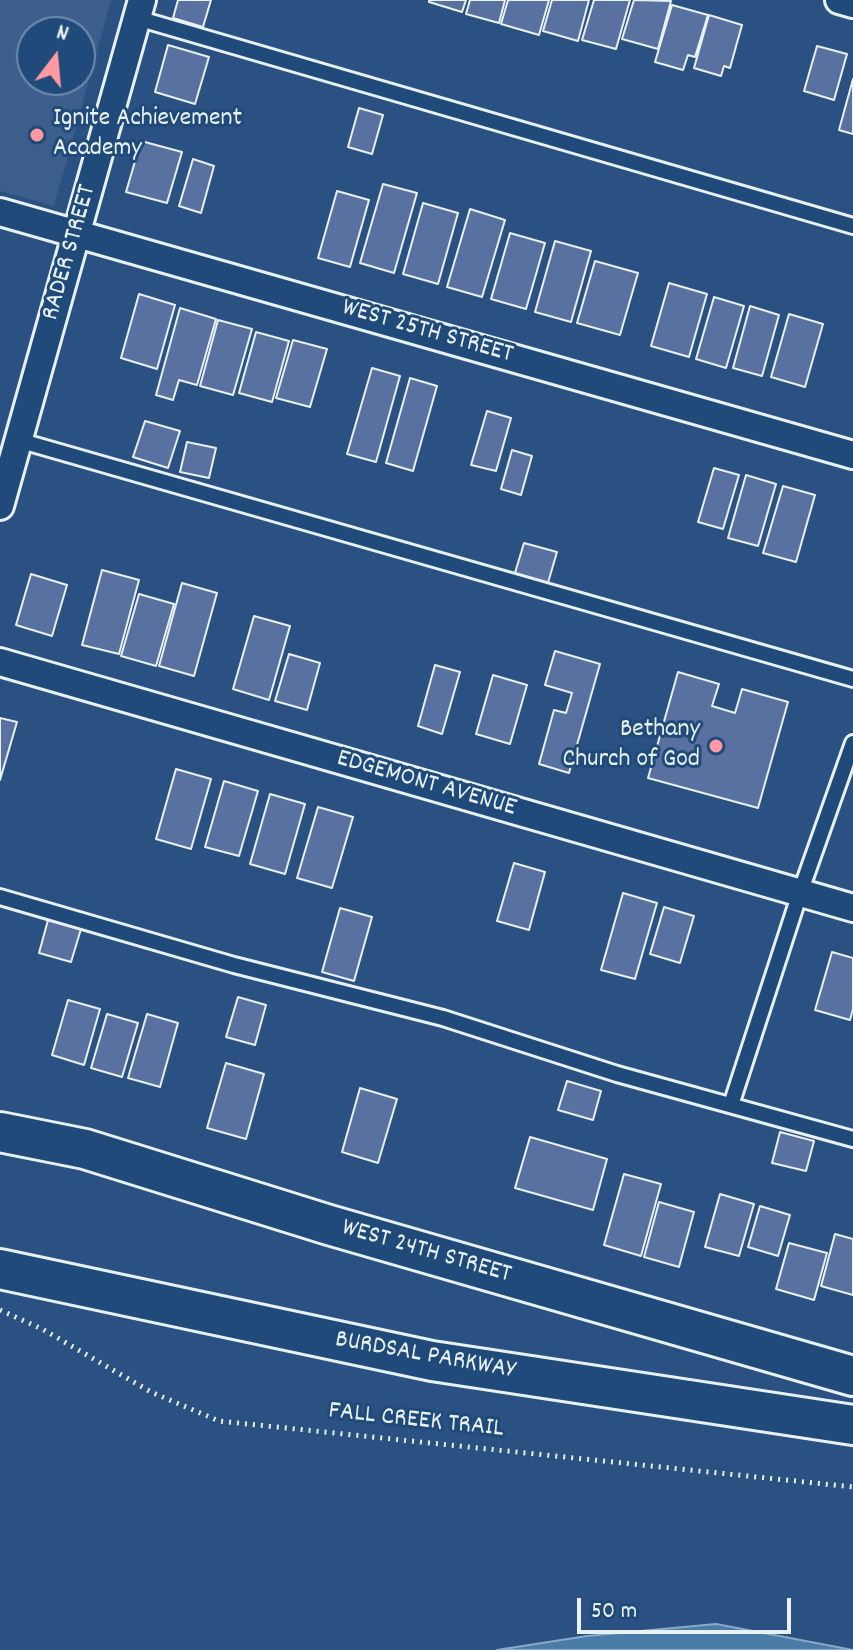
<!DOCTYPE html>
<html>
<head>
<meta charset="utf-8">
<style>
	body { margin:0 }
	#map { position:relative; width:853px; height:1650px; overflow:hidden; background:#2a5181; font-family:Dekko,sans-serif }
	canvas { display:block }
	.north { position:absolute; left:16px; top:16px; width:80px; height:80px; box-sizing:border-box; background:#1f4a7a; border:2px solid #6f8dac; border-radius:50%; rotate:16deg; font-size:22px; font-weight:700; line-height:32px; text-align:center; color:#e8f1f8 }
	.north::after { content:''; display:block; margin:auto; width:28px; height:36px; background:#ff9aa2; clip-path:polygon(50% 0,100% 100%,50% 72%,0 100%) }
	.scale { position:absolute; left:577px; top:1598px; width:214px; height:36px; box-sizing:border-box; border:4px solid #e8f1f8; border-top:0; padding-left:10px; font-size:24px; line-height:28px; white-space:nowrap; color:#e8f1f8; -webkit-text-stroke:6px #1f4a7a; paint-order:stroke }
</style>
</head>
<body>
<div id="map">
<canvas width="853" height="1650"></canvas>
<div class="north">N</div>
<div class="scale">50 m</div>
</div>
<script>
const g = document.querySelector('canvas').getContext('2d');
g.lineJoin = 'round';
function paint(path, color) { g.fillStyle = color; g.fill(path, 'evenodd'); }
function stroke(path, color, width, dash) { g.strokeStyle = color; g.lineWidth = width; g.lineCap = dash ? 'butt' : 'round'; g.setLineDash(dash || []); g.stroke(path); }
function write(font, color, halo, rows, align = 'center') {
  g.font = font + ' Dekko,sans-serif'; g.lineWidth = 6; g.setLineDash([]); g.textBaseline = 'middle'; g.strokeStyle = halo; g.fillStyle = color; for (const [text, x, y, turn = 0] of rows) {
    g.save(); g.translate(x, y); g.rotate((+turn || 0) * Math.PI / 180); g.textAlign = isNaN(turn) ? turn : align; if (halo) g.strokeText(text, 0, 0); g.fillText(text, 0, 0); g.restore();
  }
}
const built = new Path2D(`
	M0,0H111L54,206L0,191ZM32,32H80V80H32Z`);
const water = new Path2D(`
	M716,1624L853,1650H497L587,1636Z`);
const building = new Path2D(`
	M178,0H211L203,27L173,18Z
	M429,0H466L462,12L429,2Z
	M470,0H505L499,23L466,14Z
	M508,0H549L539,35L501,24Z
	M552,0H589L578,41L543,31Z
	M594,0H630L616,49L582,40Z
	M634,0L671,1L658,49L622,39Z
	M672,5L708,15L695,57L688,55L683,70L655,62Z
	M709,15L742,25L730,68L724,66L721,76L694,68Z
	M168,45L209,57L195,104L155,92Z
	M817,46L847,54L834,100L804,91Z
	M853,79V134L839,130Z
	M359,108L383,115L372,154L348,147Z
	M141,141L182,152L167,203L126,192Z
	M193,159L214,166L201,213L179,206Z
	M383,184L417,193L394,273L360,263Z
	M337,191L369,200L350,267L318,258Z
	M423,203L458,213L438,284L403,274Z
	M470,209L505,220L482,297L447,287Z
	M510,233L545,243L526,309L491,299Z
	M555,241L591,251L571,322L535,312Z
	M595,261L638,273L620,335L577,323Z
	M669,283L707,294L689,357L651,346Z
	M139,294L175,305L157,369L121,358Z
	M714,297L744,306L726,368L696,359Z
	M750,306L779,315L762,376L733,368Z
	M180,308L216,319L197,385L179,380L173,400L156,395Z
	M789,314L823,324L805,387L771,377Z
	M218,320L252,329L233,395L200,386Z
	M256,332L289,341L272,402L239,393Z
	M293,340L327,349L310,407L276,398Z
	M372,368L400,376L376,462L347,454Z
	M410,378L437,386L413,471L386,463Z
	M487,411L511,418L496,471L471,465Z
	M145,421L180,431L168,468L133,457Z
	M187,442L216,448L209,478L180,472Z
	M512,450L532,456L521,495L501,489Z
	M714,468L739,475L723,529L698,522Z
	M746,475L776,484L758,546L728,538Z
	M783,486L815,495L796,562L763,553Z
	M524,543L557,552L547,586L514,576Z
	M102,570L139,580L119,654L82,645Z
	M31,574L67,585L52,636L16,625Z
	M182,583L217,593L194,676L159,666Z
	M139,594L174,604L156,666L121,656Z
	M254,616L290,626L269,700L233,689Z
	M555,651L600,664L569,773L539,764L554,710L566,713L572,693L545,685Z
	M289,654L320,663L307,710L275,701Z
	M435,665L460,672L442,734L418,726Z
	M678,672L719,684L712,706L735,713L742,689L788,702L758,808L648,778Z
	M493,675L527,685L510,744L476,734Z
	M0,718L17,722L0,780Z
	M176,769L211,779L191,849L156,839Z
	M224,781L258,791L239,856L205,847Z
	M270,794L305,804L285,874L250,864Z
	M318,807L353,817L332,888L297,878Z
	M514,863L545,872L529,930L497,921Z
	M623,893L657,903L635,979L601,970Z
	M664,907L694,916L680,963L650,954Z
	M340,908L372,917L354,981L322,972Z
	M48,920L81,929L71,962L39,953Z
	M832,952L853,958V1009L850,1020L815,1010Z
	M238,997L266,1005L255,1045L226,1037Z
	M68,1000L100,1009L84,1065L52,1055Z
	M107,1014L138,1023L122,1077L91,1068Z
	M147,1014L178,1023L160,1087L128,1078Z
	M226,1063L264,1074L246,1139L207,1128Z
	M567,1081L601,1091L593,1120L558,1110Z
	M360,1088L397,1099L378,1163L342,1152Z
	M780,1132L814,1141L806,1171L772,1163Z
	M530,1137L607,1159L593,1210L515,1188Z
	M624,1174L661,1184L641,1256L604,1245Z
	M720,1194L754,1204L739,1256L705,1247Z
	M659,1202L694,1212L679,1267L644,1257Z
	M760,1206L790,1215L778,1256L748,1247Z
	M835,1234L853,1239V1295L821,1286Z
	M789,1243L827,1253L814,1300L776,1289Z`);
const path = new Path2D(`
	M0,1310L42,1329L151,1392L219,1421L853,1487`);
const lane = new Path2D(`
	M137,18L853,226
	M18,440L853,679
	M0,897L234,965L443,1018L617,1074L853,1139
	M731,1105L800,893L853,743`);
const street = new Path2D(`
	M839,0L853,4
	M0,212L853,455
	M0,506L142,0
	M0,662L853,908`);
const secondary = new Path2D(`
	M0,1132L85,1149L329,1225L853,1376
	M0,1269L432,1361L853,1425`);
const markers = [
	[37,135,8,"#ff9aa2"],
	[716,746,8,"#ff9aa2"]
];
const poiNames = [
	["Ignite Achievement",53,120],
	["Academy",53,150],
	["Bethany",700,731,"right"],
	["Church of God",700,761,"right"]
];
const streetNames = [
	["RADER STREET",71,253,-74],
	["WEST 25TH STREET",427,333,16],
	["EDGEMONT AVENUE",426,785,16],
	["WEST 24TH STREET",426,1253,16],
	["BURDSAL PARKWAY",425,1357,10],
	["FALL CREEK TRAIL",416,1422,6]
];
paint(built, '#3c5e8d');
paint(water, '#497ca7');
stroke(water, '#89abc7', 2);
paint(building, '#5971a1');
stroke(building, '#e8f1f8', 2);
stroke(lane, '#e8f1f8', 20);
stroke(street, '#e8f1f8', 32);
stroke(secondary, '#e8f1f8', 44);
stroke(path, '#e8f1f8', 5, [2, 6]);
stroke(lane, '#1f4a7a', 14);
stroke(street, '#1f4a7a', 26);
stroke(secondary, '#1f4a7a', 38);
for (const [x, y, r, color] of markers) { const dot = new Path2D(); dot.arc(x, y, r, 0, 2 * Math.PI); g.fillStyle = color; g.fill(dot); stroke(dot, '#1f4a7a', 3); }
write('26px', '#e8f1f8', '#1f4a7a', poiNames, 'left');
write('26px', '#e8f1f8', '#1f4a7a', streetNames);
</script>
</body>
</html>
